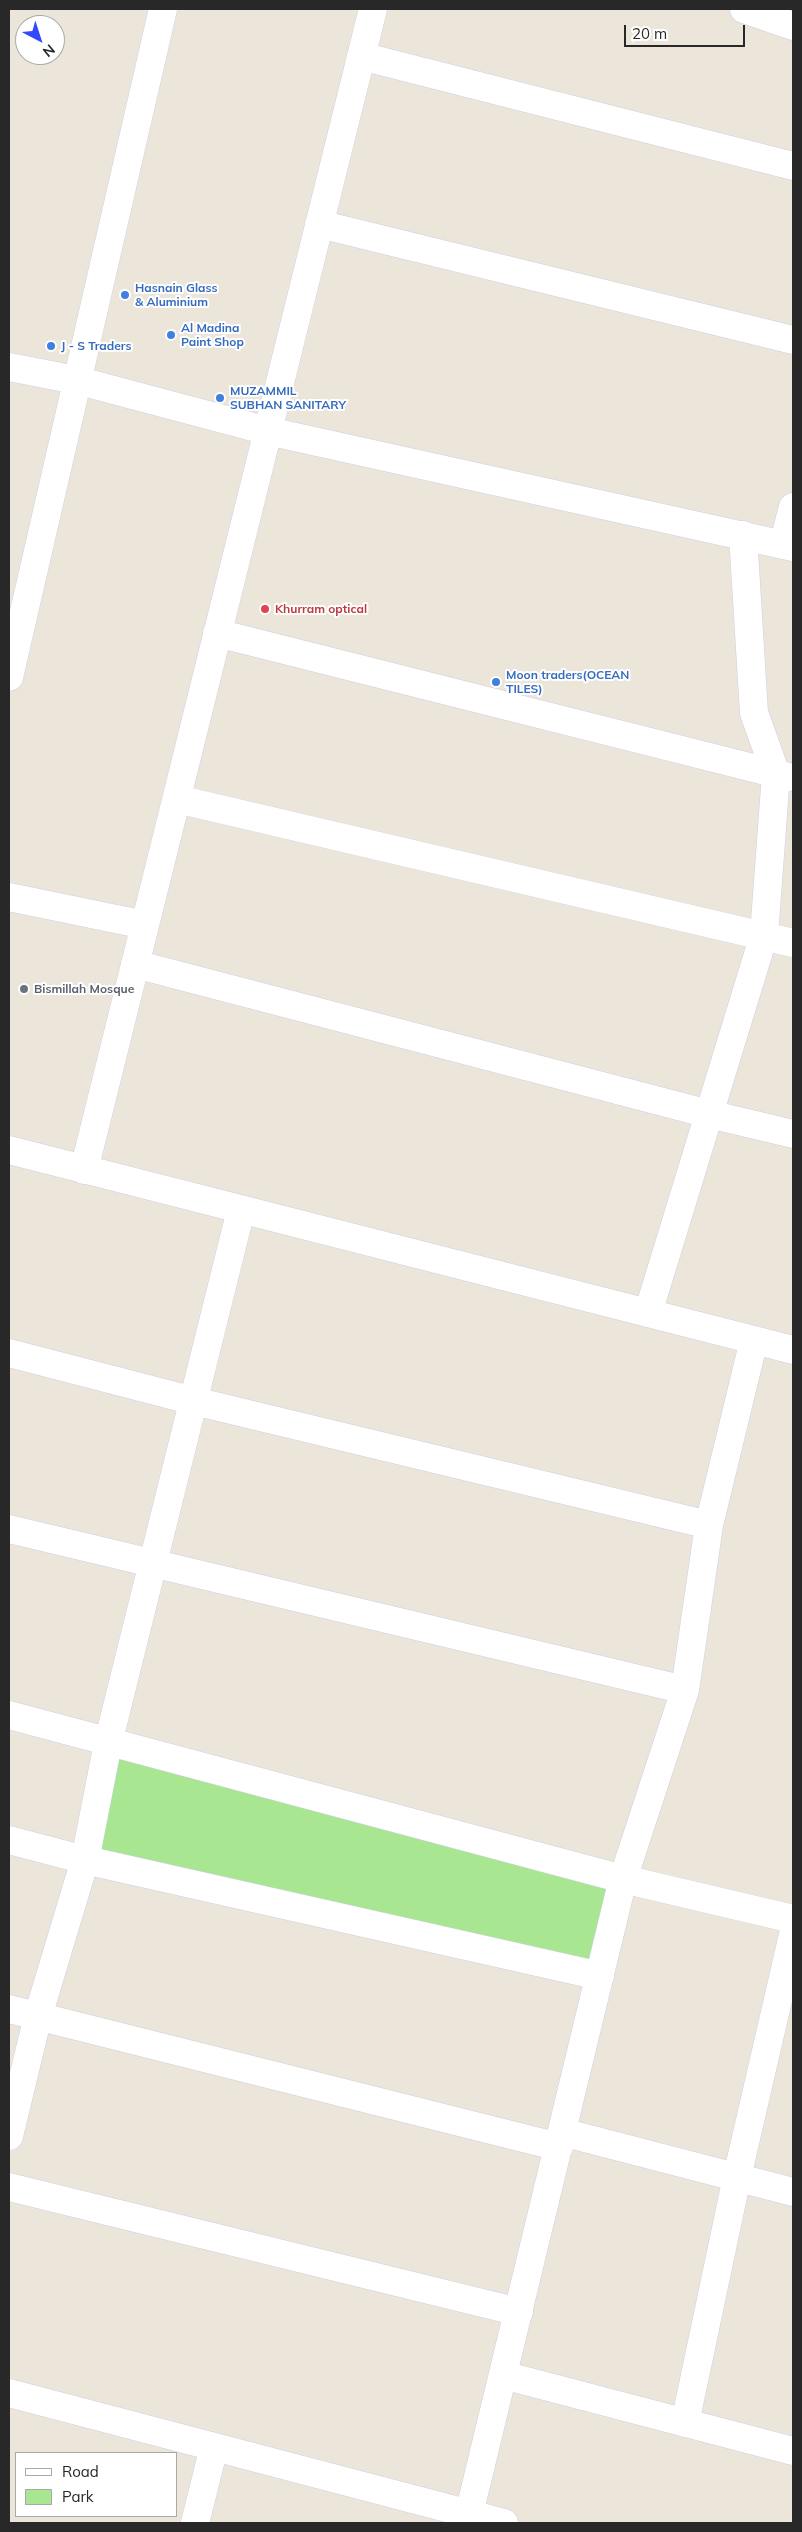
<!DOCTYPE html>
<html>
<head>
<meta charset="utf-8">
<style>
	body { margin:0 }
	#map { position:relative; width:802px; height:2532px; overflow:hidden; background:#ece5d9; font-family:Mulish,sans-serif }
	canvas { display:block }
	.frame { position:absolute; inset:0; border:10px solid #282828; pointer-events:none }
	.legend { position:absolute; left:15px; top:2452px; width:162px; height:65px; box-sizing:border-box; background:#fff; border:1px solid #a9a9a9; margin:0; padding:6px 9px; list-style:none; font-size:15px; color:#282828 }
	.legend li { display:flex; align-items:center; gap:10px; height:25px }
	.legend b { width:25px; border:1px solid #a9a9a9 }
	.north { position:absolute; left:15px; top:15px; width:50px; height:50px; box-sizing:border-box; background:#fff; border:1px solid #a9a9a9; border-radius:50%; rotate:140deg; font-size:14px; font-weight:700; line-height:20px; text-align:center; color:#282828 }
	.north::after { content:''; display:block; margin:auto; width:18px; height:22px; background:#3249ff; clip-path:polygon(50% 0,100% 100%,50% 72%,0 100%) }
	.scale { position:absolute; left:624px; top:25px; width:121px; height:22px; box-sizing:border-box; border:2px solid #282828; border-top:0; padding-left:6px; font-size:15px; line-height:18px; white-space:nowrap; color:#282828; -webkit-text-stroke:4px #fff; paint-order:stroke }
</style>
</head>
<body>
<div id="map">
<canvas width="802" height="2532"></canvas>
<div class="frame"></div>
<ul class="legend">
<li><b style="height:6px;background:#fff"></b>Road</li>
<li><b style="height:14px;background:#a8e691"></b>Park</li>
</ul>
<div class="north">N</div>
<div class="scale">20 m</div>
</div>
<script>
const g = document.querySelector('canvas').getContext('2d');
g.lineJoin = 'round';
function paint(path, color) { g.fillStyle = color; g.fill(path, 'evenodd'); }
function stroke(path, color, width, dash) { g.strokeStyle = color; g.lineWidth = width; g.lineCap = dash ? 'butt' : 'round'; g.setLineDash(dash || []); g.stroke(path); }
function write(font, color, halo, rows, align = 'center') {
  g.font = font + ' Mulish,sans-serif'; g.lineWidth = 4; g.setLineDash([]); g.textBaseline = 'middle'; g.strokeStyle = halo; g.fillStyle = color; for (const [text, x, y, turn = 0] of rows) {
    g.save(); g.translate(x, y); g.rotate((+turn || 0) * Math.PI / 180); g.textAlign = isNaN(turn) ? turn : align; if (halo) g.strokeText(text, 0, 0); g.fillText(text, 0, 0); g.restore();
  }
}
const green = new Path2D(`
	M108,1743L623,1879L600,1976L85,1860Z`);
const minor = new Path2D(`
	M744,9L793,26
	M361,56L793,166
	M319,224L793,340
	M9,367L76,380L268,431L793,547
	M783,545L793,507
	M217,633L789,777
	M9,677L163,9
	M177,799L793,943
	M9,897L145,925
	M135,964L709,1114L793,1134
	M9,1150L793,1350
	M84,1170L373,9
	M648,1313L764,935L776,774L754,713L743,535
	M9,1353L194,1401L709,1525
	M9,1529L685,1690
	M9,1715L623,1879L793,1919
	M9,1840L85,1860L600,1976
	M9,2009L559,2147
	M562,2132L793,2192
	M9,2136L38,2016L85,1860L108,1743L241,1210
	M9,2187L519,2312
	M503,2375L793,2451
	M9,2393L504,2523
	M685,2423L737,2177L793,1935
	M469,2514L623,1879L685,1690L709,1525L754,1340
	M195,2523L214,2447`);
const markers = [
	[125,295,5,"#3f7fe0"],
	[171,335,5,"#3f7fe0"],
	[51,346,5,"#3f7fe0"],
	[220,398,5,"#3f7fe0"],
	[265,609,5,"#e0444e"],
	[496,682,5,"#3f7fe0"],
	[24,989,5,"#6b7280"]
];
const shopNames = [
	["Hasnain Glass",135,288],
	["& Aluminium",135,302],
	["Al Madina",181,328],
	["Paint Shop",181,342],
	["J - S Traders",61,346],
	["MUZAMMIL",230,391],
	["SUBHAN SANITARY",230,405],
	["Moon traders(OCEAN",506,675],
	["TILES)",506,689]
];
const healthNames = [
	["Khurram optical",275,609]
];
const worshipNames = [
	["Bismillah Mosque",34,989]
];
paint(green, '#a8e691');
stroke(minor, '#ced0e2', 29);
stroke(minor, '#fff', 28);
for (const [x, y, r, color] of markers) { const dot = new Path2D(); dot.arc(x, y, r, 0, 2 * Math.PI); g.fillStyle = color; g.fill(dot); stroke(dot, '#fff', 2); }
write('bold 12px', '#366cbe', '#fff', shopNames, 'left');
write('bold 12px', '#be3a42', '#fff', healthNames, 'left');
write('bold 12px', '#5b616d', '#fff', worshipNames, 'left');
</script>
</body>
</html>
